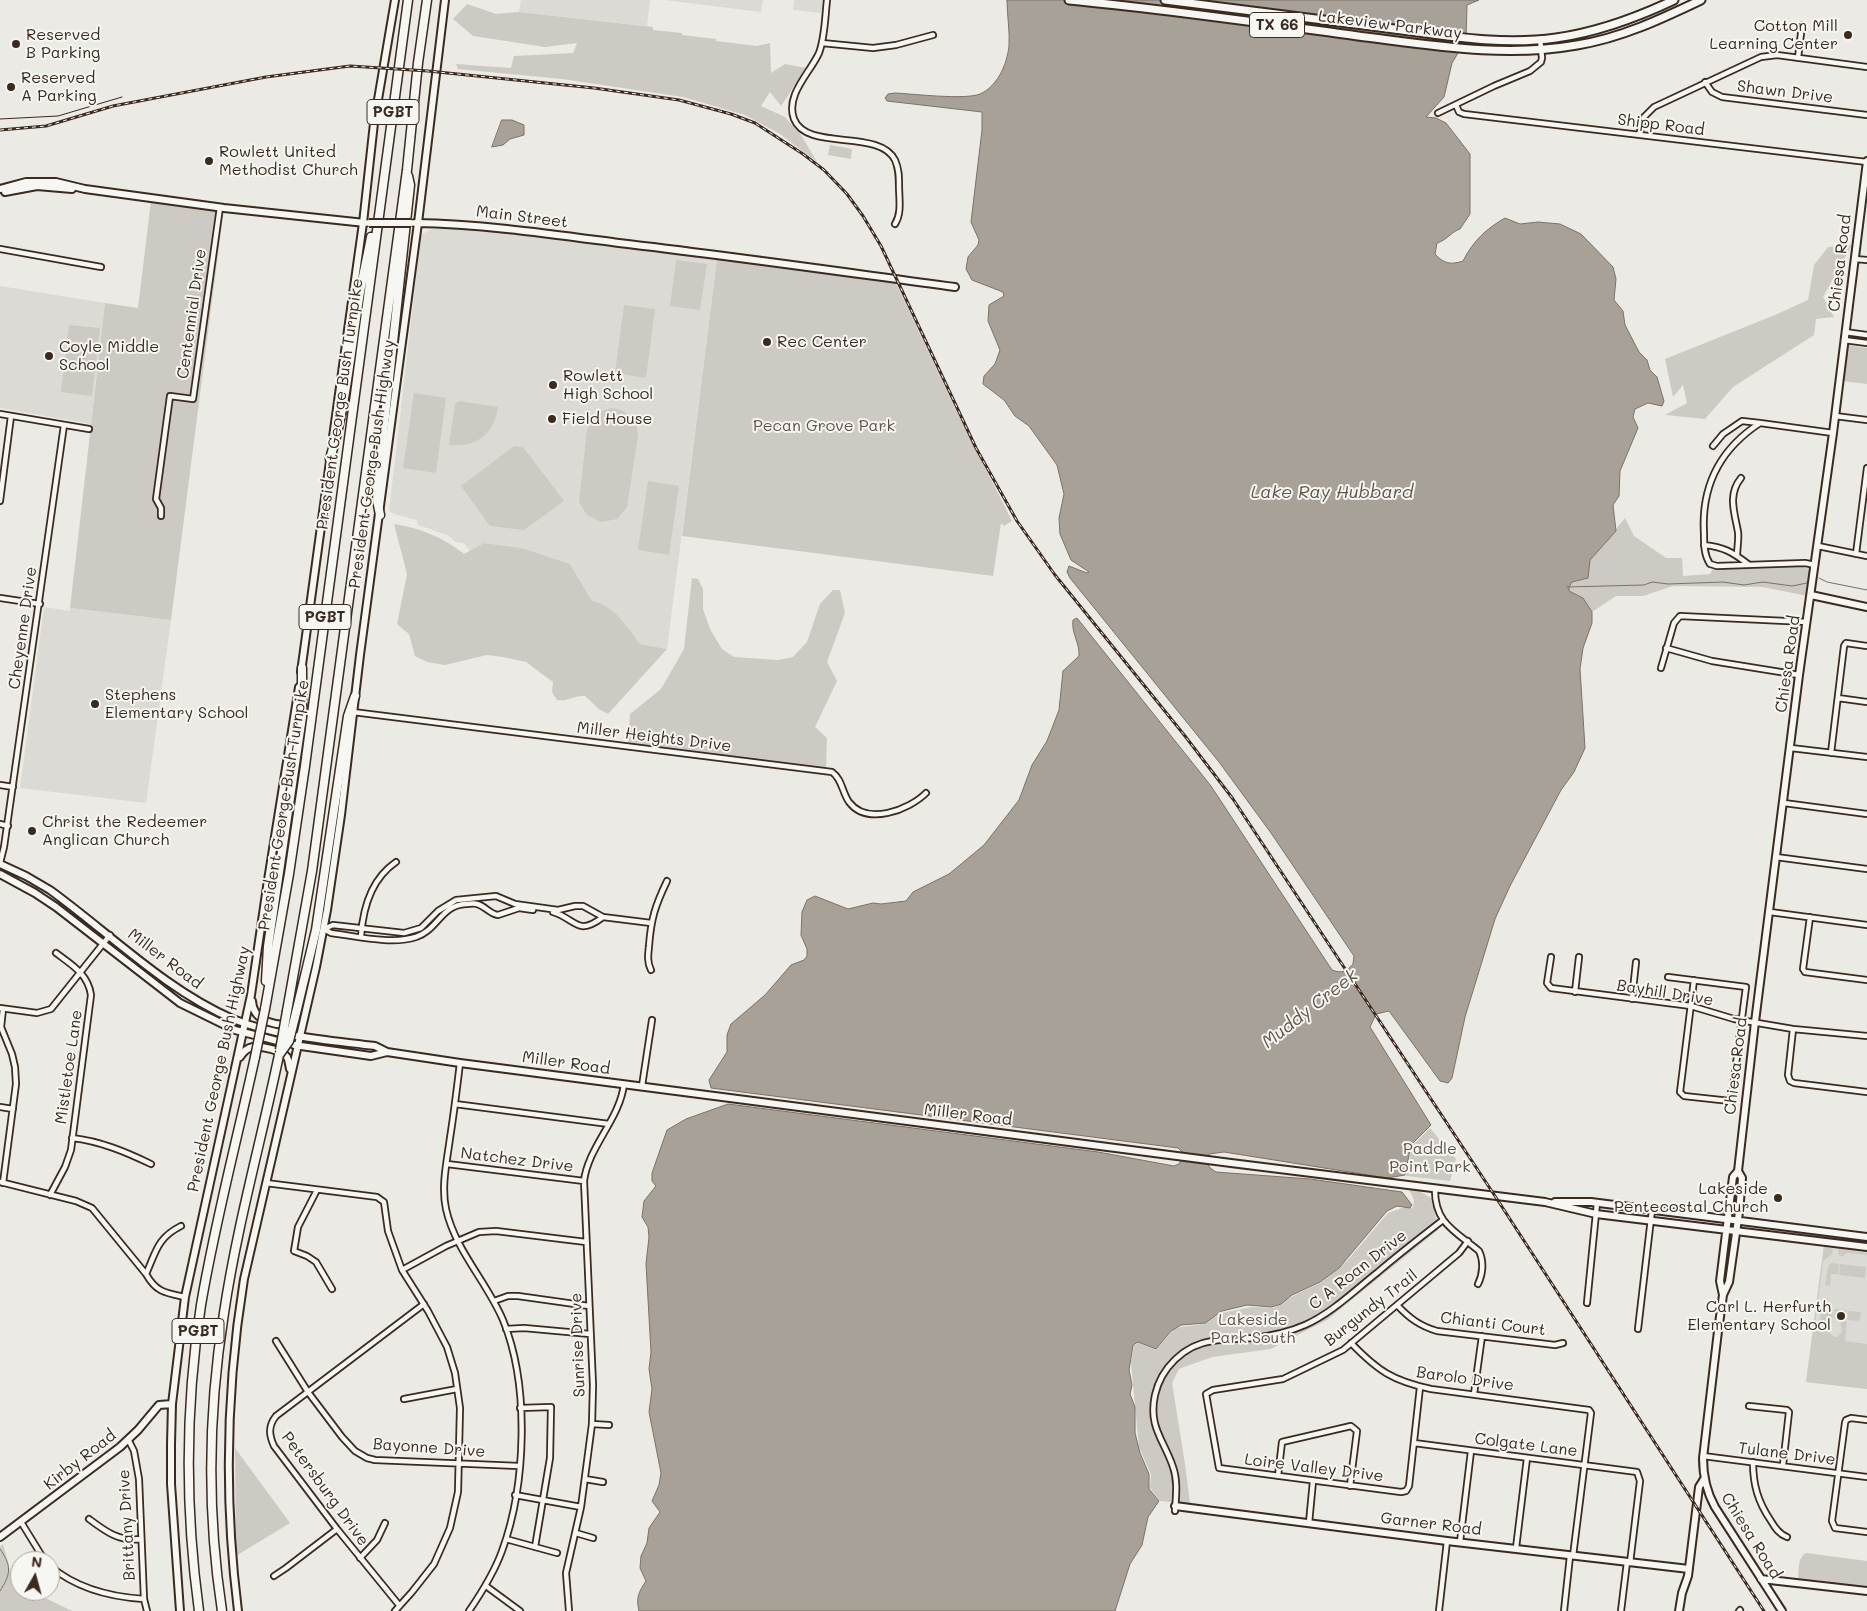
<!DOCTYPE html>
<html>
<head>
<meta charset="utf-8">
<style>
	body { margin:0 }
	#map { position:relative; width:1867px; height:1611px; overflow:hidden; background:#ebeae5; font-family:Mali,sans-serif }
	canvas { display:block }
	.north { position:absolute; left:10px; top:1551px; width:50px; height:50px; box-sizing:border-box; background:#f6f6f2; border:1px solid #aba49d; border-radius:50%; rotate:7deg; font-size:14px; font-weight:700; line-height:20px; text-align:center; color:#3b2a1e }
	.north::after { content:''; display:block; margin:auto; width:18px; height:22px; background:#3b2a1e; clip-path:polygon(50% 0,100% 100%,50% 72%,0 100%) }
</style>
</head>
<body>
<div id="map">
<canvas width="1867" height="1611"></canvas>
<div class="north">N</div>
</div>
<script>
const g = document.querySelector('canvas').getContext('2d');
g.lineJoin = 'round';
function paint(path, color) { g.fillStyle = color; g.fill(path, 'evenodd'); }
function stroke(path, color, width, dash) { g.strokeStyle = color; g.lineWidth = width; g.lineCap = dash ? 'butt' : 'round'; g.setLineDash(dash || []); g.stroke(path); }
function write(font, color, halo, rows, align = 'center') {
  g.font = font + ' Mali,sans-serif'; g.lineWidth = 4; g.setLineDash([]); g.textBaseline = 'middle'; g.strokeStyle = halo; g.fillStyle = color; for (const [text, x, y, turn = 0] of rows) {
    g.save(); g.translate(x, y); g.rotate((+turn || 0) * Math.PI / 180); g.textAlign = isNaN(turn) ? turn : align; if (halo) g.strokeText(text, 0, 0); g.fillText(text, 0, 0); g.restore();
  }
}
const built = new Path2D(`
	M521,0H650L647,26L519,12Z
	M665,0H763L761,12Z
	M794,0H823L821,13L793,10Z
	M439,228L471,229L717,259L667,649L640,644L623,621L592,601L570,564L522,548L484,543L470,551L464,543L456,542L447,535L418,525L417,520L394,514L389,511L421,235L430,230Z
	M0,286L105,303L91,424L0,408Z
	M44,607L70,611V608L171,620L146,803L20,788Z
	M1824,1245L1867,1250V1389L1806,1382Z`);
const green = new Path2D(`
	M467,4L496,14L519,12L653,27V30L682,33V35L716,39V41L757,46L770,43L771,73L785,64L806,68L781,106L770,92L761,106L785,117L801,135L817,162L780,134L745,115L683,97L562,79L458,69L456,64L511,68L514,56L573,53L577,43L545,47L473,36L453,19Z
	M830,145L852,149L851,159L828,155Z
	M151,201L224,208L171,620L70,608L105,303L138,308Z
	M1852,245L1823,297L1834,317L1816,319L1814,335L1733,387L1705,419L1665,415L1687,403L1683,385L1673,397L1665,359L1775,315L1808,300L1814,265L1828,247Z
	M717,259L895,281L955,408L1012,521L1004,526L1001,523L993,576L682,536Z
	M676,260L707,264L700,310L670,306Z
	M624,305L655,309L646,378L615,373Z
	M69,325L100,328L92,396L61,392Z
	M1847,345L1867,348V384L1842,381Z
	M414,393L446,398L436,473L403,468Z
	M459,401L498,407C494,435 477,447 449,445L455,404Z
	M611,408C628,410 637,419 638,436L627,507L617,519L601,522L587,515L579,502L587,430C591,417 598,411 611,408Z
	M514,446L523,447L564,501L524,530L490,526L461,486Z
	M648,481L679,486L669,555L638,550Z
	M1625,518L1634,536L1666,558H1682L1683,576L1710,574L1714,567L1795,565L1810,569L1807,596L1763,587L1673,586L1643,596H1616L1592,612L1583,598L1569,591V587L1572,582L1588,578L1590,560Z
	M394,524C420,528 443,537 464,554L484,543L522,548L570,564L592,601C614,606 628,627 640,644L667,649L608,714L599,709L585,696C574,695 567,702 557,700L552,692L553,682L526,662L503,657L487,655L445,665L427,662L415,656L409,634L397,624L407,574Z
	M692,578L698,579L703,589V609L710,629L722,649L734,657L778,660L793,657L807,642L820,604L833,590H840L845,613L827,662L837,681L815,727L827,738L826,768L628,744L630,714L661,689L684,649Z
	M1430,1128L1456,1159L1450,1181L1406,1176L1412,1146Z
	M1409,1189L1419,1191L1431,1198L1439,1229L1327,1320L1309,1329L1271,1349L1212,1357L1179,1369L1172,1383L1173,1389L1185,1464L1190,1504L1160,1501L1150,1488L1151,1474L1139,1447L1131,1363L1134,1345L1139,1343L1156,1350L1175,1328L1203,1324L1222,1313L1252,1307L1274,1308L1293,1296L1320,1283L1347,1261L1388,1213L1405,1207L1413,1208L1414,1200Z
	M1824,1245L1833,1246L1834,1248L1825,1247L1833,1249L1832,1254L1823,1261L1815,1324L1818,1328C1820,1329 1823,1329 1826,1330C1833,1334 1835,1343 1842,1331L1840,1320L1847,1322L1845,1341L1867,1344V1389L1806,1382Z
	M1838,1249L1867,1253V1255L1847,1253L1842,1257L1838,1254Z
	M1831,1263L1839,1264L1838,1274H1831L1830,1286L1825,1285L1828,1267Z
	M1840,1264L1866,1267L1865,1278L1839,1275Z
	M1828,1298L1827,1308L1833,1309L1832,1322L1826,1326L1822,1324L1820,1320L1823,1299Z
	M1835,1309L1847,1310L1846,1320L1833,1318Z
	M1848,1311L1861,1312L1859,1321L1847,1320Z
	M235,1448L290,1523L236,1556Z
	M3,1544L13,1582L20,1586V1591H31L72,1611H0V1547Z
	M1806,1553L1867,1561V1589L1798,1580C1799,1571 1797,1558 1806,1553Z`);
const water = new Path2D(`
	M1007,0H1479L1467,5L1466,40L1452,63L1444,97L1426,117L1436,118L1446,123L1470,154V214L1460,229C1451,232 1447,240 1437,243L1435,254C1444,264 1451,265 1463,261C1473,241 1486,229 1505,218L1520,224L1538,222L1560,224L1581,234L1613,267L1616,279L1614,300L1623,311L1625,325L1639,352L1647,360L1650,370L1657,377L1664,401L1662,406L1648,403L1635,409L1633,417L1638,428L1620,471L1619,496L1613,505L1616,531L1590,560L1588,578L1572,582L1569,587V591L1583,598L1592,612V623L1583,648L1580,669L1585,748L1574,772L1561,790L1510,886L1495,919L1465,1017L1452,1078L1448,1083L1440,1081L1389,1011L1376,1014L1370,1027L1431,1125L1411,1145L1405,1175L1387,1178L1224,1152L1209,1154V1167L1216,1172L1310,1179L1402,1192L1412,1205L1410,1208L1397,1206L1387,1211L1339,1268L1320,1282L1292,1295L1281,1304L1272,1307L1247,1305L1222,1311L1205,1323L1181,1325L1171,1331L1156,1349L1138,1342L1133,1345L1129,1370L1132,1385L1130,1394L1135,1407V1433L1140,1453L1149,1474V1489L1159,1501L1148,1517L1142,1545L1130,1564L1115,1611H639C636,1598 638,1593 646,1581L640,1568L641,1556L647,1543L649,1528L660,1512L652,1501L659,1485L661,1473L649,1412L652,1389L649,1369L651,1352L646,1264L649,1237L648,1227L642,1217L644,1201L656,1186L652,1181V1173L667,1130L686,1119L728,1104L1098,1152L1174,1166L1179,1164L1183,1157L1182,1152L1178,1148L711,1088L709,1080L727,1052V1035L731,1024L765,995L791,965L804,960L807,956V949L801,935L802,912L807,900L815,896L848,909L873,903L881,904L906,901L913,892L949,874L984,845L1019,800L1032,765L1047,741L1059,710L1063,671L1079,656C1080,643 1071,633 1073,620L1077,618L1211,786L1332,970C1342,974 1347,971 1353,964L1354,956L1271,833L1219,762L1070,578L1067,572L1069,566L1087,573L1089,572L1071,560L1060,534L1059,518L1064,494L1057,465L1029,426L1015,416L1004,400L983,384L984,376L995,364L1000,350L988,321L989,305L1004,296L1003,292L972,280L966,269L968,257L978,245L979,240L971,222L982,130V112L887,101L885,98L888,94L895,93C914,94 965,100 980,94C998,86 1007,64 1009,46C1010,32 1007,15 1007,0Z
	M502,120H512L524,125V135L510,139L503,145L492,147Z`);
const stream = new Path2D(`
	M1819,578L1827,582L1867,590
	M1567,587L1644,585L1652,582L1668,584L1723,582L1744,585L1763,582L1792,586L1807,583
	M0,1549C12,1566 11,1574 0,1591`);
const street = new Path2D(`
	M827,0C825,17 825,37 819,53C810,73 785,95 794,119C807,152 879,128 895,160C899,169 899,177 899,186C899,199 902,213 895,224
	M822,43L873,48L896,45L933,35
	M1798,58L1802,25
	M1705,82L1712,92L1722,97L1867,115
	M1456,105L1459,112L1464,114L1867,162
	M1438,113L1494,86L1530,71L1541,62L1542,58L1540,39
	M1639,135L1644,117L1654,107L1761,57L1777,55L1867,67
	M0,249L101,267
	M1855,259L1867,260
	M1845,332L1867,335
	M1844,340L1867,343
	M0,414L89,429
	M1835,416L1867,420
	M1713,446L1723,434L1742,421L1760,423
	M0,501L11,416
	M161,516V508L156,499L170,396L193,399L220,207
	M1704,545C1724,547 1732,552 1748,564
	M1818,546L1867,556
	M1856,554L1867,468
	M1737,556C1737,549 1739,539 1738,532C1735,514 1727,495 1741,478
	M1815,565L1805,563L1717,566L1710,564C1704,555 1704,544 1704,534C1701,486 1720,449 1760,423L1833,433
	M0,598L40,604
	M1666,648L1712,661L1799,675
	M1661,668L1674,623L1680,616L1807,622
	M1838,698L1867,702
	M353,712L832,772C842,779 842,792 849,802C867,826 909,810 926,793
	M1791,748L1867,757
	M1831,753L1844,646L1846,643L1867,646
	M0,785L13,787
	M1784,803L1867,814
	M0,824L8,826
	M1776,857L1867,869
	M0,863L4,847L64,425
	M553,912C576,919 577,937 603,917
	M1770,912L1867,925
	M1810,917L1803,969L1805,972L1867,980
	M324,929L333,925L404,933L421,928L438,911L456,900L496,896L515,904L558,910L575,906H583L603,917L651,923
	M324,929L331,933C356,936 392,945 416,937C438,930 441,905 466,904C469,904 474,903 477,904C485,906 490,914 498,915L519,908L533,910
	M361,936C363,908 371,879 396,862
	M1551,957L1547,983L1551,988L1691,1006L1734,1019L1793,1029L1867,1036
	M651,970C647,962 648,955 649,946C651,919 655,906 667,881
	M1668,977L1746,987L1732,1095L1730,1101L1684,1096L1680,1092L1694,980
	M1575,992L1579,957
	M1632,999L1636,962
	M0,1008L37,1013L51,1009L110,935
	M3,1009L1,1027L12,1054L15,1067L16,1084L3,1183
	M1793,1029L1788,1075L1790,1081L1794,1083L1867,1092
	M460,1063C457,1088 454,1113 450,1138C447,1161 441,1186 446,1209C455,1250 487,1282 503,1320C530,1386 526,1485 502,1551C494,1573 482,1592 469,1611
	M642,1086L652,1020
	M455,1104L609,1124
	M0,1107L13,1109
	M72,1138C100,1141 126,1152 151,1164
	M447,1164L584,1181
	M0,1182L76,1201L92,1208L146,1274C156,1292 165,1293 185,1297
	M266,1183L377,1197L384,1202L388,1231L402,1270L428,1311L447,1347L455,1373L460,1408L458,1492L450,1528L434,1564L412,1592L395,1611
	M1435,1188C1434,1223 1455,1231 1479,1251C1484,1261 1483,1274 1478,1284
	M317,1190L298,1227L294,1251L307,1256L316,1262L332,1289
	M50,1195L65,1167L71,1150L91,995C88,974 72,965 56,953
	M402,1270L446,1246L479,1232L496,1231L586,1242
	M146,1274C156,1252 157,1238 181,1226
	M494,1301L508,1296H518L589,1306
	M1587,1303L1597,1203
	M1397,1305C1409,1318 1420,1326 1437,1331L1555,1345L1563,1343
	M506,1329L524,1328L590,1334
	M1638,1329L1652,1210
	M276,1341L308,1392L342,1437L355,1451L367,1458L375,1460L519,1466
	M1351,1343C1378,1371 1393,1381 1431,1389L1589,1410L1591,1413L1573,1556
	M1420,1387L1409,1486L1406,1491L1401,1492L1219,1468L1206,1394L1213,1390L1283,1379L1343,1350L1459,1253L1468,1241
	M1474,1394L1482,1336
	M404,1399L457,1389
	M1749,1406L1787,1410L1789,1412L1783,1465
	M520,1408L551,1407L550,1458L535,1547
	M1867,1420L1851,1418L1846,1420L1845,1423L1832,1521L1835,1528L1867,1532
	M592,1424L609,1425
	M128,1439L134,1451L139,1479L144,1599L147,1611
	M1414,1443L1637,1472L1640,1481L1630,1563
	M1703,1456L1867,1477
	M1753,1462C1753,1485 1758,1502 1771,1521C1775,1528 1779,1534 1787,1537
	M1278,1476L1282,1442L1351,1426L1357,1431L1350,1486
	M585,1479L603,1482
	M515,1495L581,1507
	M1175,1511C1176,1496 1178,1481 1173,1467C1164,1440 1148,1427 1155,1395C1161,1368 1184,1345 1212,1341C1226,1339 1240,1339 1253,1338C1271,1336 1289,1332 1305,1325C1332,1313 1355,1290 1378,1272C1399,1254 1421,1237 1443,1220
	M89,1519C105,1531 119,1542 141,1539
	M21,1522L45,1561
	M1309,1523L1313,1481
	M576,1533L593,1538
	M506,1539L557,1553
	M1460,1542L1471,1451
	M1516,1548L1527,1458
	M360,1558L377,1540L385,1523
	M50,1566C76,1588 111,1597 144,1599
	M274,1576L286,1568L337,1529
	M486,1586L520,1611
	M399,1605L337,1529L274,1446C269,1435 268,1426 276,1416L424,1304
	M569,1611L566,1573L581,1507L592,1424L593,1385L584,1181C588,1147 620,1119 624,1084
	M1439,1611L1447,1541
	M1564,1611L1570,1556
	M1621,1611L1627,1562
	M1739,1611L1740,1610`);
const secondary = new Path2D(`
	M0,189L26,182H56L85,189L224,208L365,223
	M5,192L37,186L72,189
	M415,223C483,224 551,234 619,243C731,256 843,272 955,287
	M333,437L363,223L374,123L395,0
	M1811,595L1867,607
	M301,672L331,454
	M0,864L26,876L50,890C108,932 167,991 233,1019C278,1037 327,1040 375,1046L387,1052L460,1063L1231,1163L1545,1202L1596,1214L1867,1247
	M0,874L35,893L56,907L180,1003L235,1030L285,1043
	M252,1001C253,1020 272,1025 289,1025
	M294,1045L371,1056L387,1052
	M240,1057C243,1052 247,1048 253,1047C261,1046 282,1050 287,1057C289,1061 289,1065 290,1069
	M1738,1171L1742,1178L1739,1212L1729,1282L1723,1295L1718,1331L1703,1458C1703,1476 1706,1491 1715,1507L1782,1611
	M1555,1202H1591L1867,1237
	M1723,1295L1720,1281L1733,1177L1738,1171L1755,1022L1799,675L1833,433L1867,161
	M1175,1506L1447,1541L1689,1569
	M0,1537L120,1447L138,1430L159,1405L172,1404
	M1761,1579L1867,1591
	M180,1611L171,1484V1444L172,1404L185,1297L251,995L268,880L299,687
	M238,1611C224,1500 226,1389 244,1279L316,967L327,910L341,815L360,655L418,223L445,0
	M1679,1611L1682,1593L1688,1576L1699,1487L1704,1479`);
const primary = new Path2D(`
	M1069,0C1165,9 1262,23 1358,36C1431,45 1504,58 1577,45C1621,38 1661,19 1701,0
	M1165,0C1239,9 1313,19 1387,28C1442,35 1500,46 1556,38C1598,32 1636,18 1674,0`);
const highway = new Path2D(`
	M330,459C345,409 350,357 358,305C361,282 367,260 371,237
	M380,515L377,500L380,462L410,185L408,176
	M266,981L268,946L302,717V668
	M265,1009L289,874L305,766L408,0
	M287,1011L312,871L407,170L418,63L427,0
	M296,1013L316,930L348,716L355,696
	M199,1611C185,1509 185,1407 201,1305C215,1222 237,1140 255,1057
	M222,1611C207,1513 208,1412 224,1313C237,1226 261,1141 279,1055`);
const tram = new Path2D(`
	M0,119L58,116L122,97`);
const rail = new Path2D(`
	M0,130L46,126L113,106L266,77L350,66L428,71L594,88L679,100L731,114L755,123L803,154L824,170L847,194L863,216L881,246L976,448L1017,521L1055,575L1185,736L1233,799L1495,1196L1764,1611`);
const secondaryBridge = new Path2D(`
	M369,223H411`);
const highwayBridge = new Path2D(`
	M280,1050L287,1011
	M279,1055L289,1041L296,1013
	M255,1057L265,1009`);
const markers = [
	[1848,35,5,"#3b2a1e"],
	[16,44,5,"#3b2a1e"],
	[11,87,5,"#3b2a1e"],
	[209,161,5,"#3b2a1e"],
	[767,342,5,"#3b2a1e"],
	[49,356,5,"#3b2a1e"],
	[553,385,5,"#3b2a1e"],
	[552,419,5,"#3b2a1e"],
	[95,704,5,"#3b2a1e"],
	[32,831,5,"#3b2a1e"],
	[1778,1198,5,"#3b2a1e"],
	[1841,1316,5,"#3b2a1e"]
];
const shields = [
	[1277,25,55],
	[393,112,52],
	[325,617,52],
	[198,1331,52]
];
const shieldNames = [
	["TX 66",1277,25],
	["PGBT",393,112],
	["PGBT",325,617],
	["PGBT",198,1331]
];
const streetNames = [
	["Lakeview Parkway",1390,25,7],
	["Shawn Drive",1785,92,7],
	["Shipp Road",1661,125,7],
	["Main Street",522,217,7],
	["Chiesa Road",1840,263,-83],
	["Centennial Drive",192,314,-82],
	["President George Bush Turnpike",340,404,-82],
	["President George Bush Highway",372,464,-82],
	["Cheyenne Drive",23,628,-82],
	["Chiesa Road",1788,664,-82],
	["Miller Heights Drive",654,737,7],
	["President George Bush Turnpike",284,805,-81],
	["Miller Road",165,959,37],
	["Bayhill Drive",1665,993,9],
	["Miller Road",566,1063,8],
	["Chiesa Road",1736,1066,-83],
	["Mistletoe Lane",69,1067,-82],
	["President George Bush Highway",219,1069,-78],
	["Miller Road",968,1115,7],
	["Natchez Drive",517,1160,7],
	["C A Roan Drive",1358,1270,-38],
	["Burgundy Trail",1371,1308,-38],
	["Chianti Court",1493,1324,7],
	["Sunrise Drive",578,1345,-92],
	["Barolo Drive",1465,1379,8],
	["Colgate Lane",1526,1445,7],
	["Bayonne Drive",429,1448,4],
	["Tulane Drive",1787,1454,7],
	["Kirby Road",80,1460,-38],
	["Loire Valley Drive",1314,1468,7],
	["Petersburg Drive",325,1489,54],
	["Garner Road",1431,1524,7],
	["Brittany Drive",127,1525,-93],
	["Chiesa Road",1751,1536,58]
];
const poiNames = [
	["Cotton Mill",1838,26,"right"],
	["Learning Center",1838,44,"right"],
	["Reserved",26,35],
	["B Parking",26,53],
	["Reserved",21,78],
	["A Parking",21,96],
	["Rowlett United",219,152],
	["Methodist Church",219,170],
	["Rec Center",777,342],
	["Coyle Middle",59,347],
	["School",59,365],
	["Rowlett",563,376],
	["High School",563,394],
	["Field House",562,419],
	["Stephens",105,695],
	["Elementary School",105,713],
	["Christ the Redeemer",42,822],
	["Anglican Church",42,840],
	["Lakeside",1768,1189,"right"],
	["Pentecostal Church",1768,1207,"right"],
	["Carl L. Herfurth",1831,1307,"right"],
	["Elementary School",1831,1325,"right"]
];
const parkNames = [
	["Pecan Grove Park",824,426],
	["Paddle",1430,1149],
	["Point Park",1430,1167],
	["Lakeside",1253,1320],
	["Park South",1253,1338]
];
const waterNames = [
	["Lake Ray Hubbard",1332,492],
	["Muddy Creek",1310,1009,-38]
];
paint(built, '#dcdad4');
paint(green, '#cdcac4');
paint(water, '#a8a198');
stroke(water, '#7c7167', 1);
stroke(stream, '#7c7167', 1);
stroke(street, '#3b2a1e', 8);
stroke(secondary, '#3b2a1e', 10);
stroke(primary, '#3b2a1e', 11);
stroke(highway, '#3b2a1e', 11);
stroke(street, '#f6f6f2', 4.5);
stroke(secondary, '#f6f6f2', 6);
stroke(primary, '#f6f6f2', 7);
stroke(highway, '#f6f6f2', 8);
stroke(tram, '#3b2a1e', 1);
stroke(rail, '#3b2a1e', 3);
stroke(rail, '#f6f6f2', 1, [4]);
stroke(secondaryBridge, '#3b2a1e', 10, []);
stroke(highwayBridge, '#3b2a1e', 11, []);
stroke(secondaryBridge, '#f6f6f2', 6);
stroke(highwayBridge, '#f6f6f2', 8);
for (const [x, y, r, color] of markers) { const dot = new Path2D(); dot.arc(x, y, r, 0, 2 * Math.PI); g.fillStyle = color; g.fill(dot); stroke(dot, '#f6f6f2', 2); }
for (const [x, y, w] of shields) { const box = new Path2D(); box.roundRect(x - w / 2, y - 12.5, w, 25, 4); g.fillStyle = '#f6f6f2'; g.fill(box); stroke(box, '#3b2a1e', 1); }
write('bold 15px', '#3b2a1e', null, shieldNames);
write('16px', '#3b2a1e', '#f6f6f2', streetNames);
write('16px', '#3b2a1e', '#f6f6f2', poiNames, 'left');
write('16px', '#605248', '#f6f6f2', parkNames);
write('italic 18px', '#615449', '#f6f6f2', waterNames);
</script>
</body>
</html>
